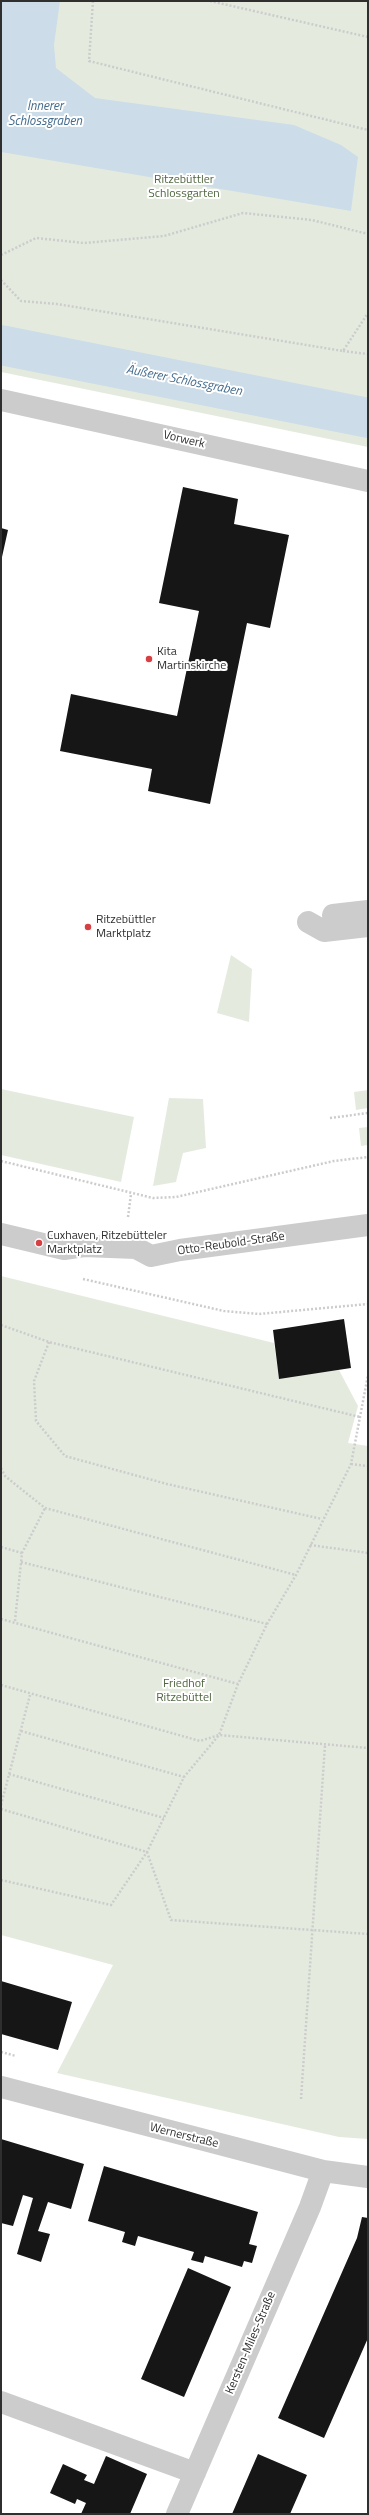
<!DOCTYPE html>
<html>
<head>
<meta charset="utf-8">
<style>
	body { margin:0 }
	#map { position:relative; width:369px; height:2515px; overflow:hidden; background:#fff; font-family:"Titillium Web",sans-serif }
	canvas { display:block }
	.frame { position:absolute; inset:0; border:2px solid #2f2f2f; pointer-events:none }
</style>
</head>
<body>
<div id="map">
<canvas width="369" height="2515"></canvas>
<div class="frame"></div>
</div>
<script>
const g = document.querySelector('canvas').getContext('2d');
g.lineJoin = 'round';
function paint(path, color) { g.fillStyle = color; g.fill(path, 'evenodd'); }
function stroke(path, color, width, dash) { g.strokeStyle = color; g.lineWidth = width; g.lineCap = dash ? 'butt' : 'round'; g.setLineDash(dash || []); g.stroke(path); }
function write(font, color, halo, rows, align = 'center') {
  g.font = font + ' "Titillium Web",sans-serif'; g.lineWidth = 4; g.setLineDash([]); g.textBaseline = 'middle'; g.strokeStyle = halo; g.fillStyle = color; for (const [text, x, y, turn = 0] of rows) {
    g.save(); g.translate(x, y); g.rotate((+turn || 0) * Math.PI / 180); g.textAlign = isNaN(turn) ? turn : align; if (halo) g.strokeText(text, 0, 0); g.fillText(text, 0, 0); g.restore();
  }
}
const green = new Path2D(`
	M1,1H368V447L1,372Z
	M231,955L252,969L249,1022L217,1013Z
	M1,1089L134,1117L121,1182L1,1155Z
	M368,1090V1108L356,1110L354,1092Z
	M169,1098L203,1099L206,1148L183,1153L176,1182L153,1186Z
	M368,1127V1145L361,1146L359,1128Z
	M1,1276L274,1343L279,1378L339,1370L358,1406L348,1443L368,1446V2139L339,2137L57,2073L113,1965L1,1935Z`);
const water = new Path2D(`
	M1,1H60L54,45L56,68L95,98L294,125L341,145L358,157L351,211L1,152Z`);
const canal = new Path2D(`
	M1,345L368,418`);
const building = new Path2D(`
	M183,487L238,499L234,524L289,535L270,628L247,623L210,804L148,791L152,769L60,751L71,694L177,716L199,611L159,603Z
	M1,528L8,530L2,557H1Z
	M344,1319L351,1368L279,1379L273,1330Z
	M1,1981L72,2002L58,2050L1,2034Z
	M1,2139L84,2164L71,2209L48,2202L38,2231L50,2234L41,2262L17,2254L33,2198L23,2195L13,2226L1,2223Z
	M104,2166L258,2212L249,2244L257,2246L252,2263L244,2261L242,2267L205,2256L203,2263L191,2260L194,2252L138,2236L135,2246L122,2242L125,2232L88,2221Z
	M362,2217L368,2218V2338L324,2438L278,2418L357,2238Z
	M188,2268L231,2287L184,2397L141,2379Z
	M258,2454L307,2475L290,2514H232Z
	M106,2456L147,2474L130,2514H81L86,2503L77,2499L75,2504L50,2493L63,2464L87,2475L84,2480L94,2484Z`);
const path = new Path2D(`
	M93,1L89,61L368,130
	M210,1L368,37
	M1,255L36,238L84,243L164,236L243,213L312,220L368,234
	M1,280L21,301L57,304L343,351L368,313
	M343,351L368,354
	M330,1118L368,1113
	M1,1161L153,1198L176,1197L334,1161L368,1157
	M128,1217L131,1194
	M83,1279L224,1311L259,1314L368,1304
	M1,1325L49,1342L360,1417
	M49,1342L34,1381L36,1421L65,1456L167,1484L322,1519
	M351,1464L368,1466
	M1,1468L5,1476L45,1508L296,1575
	M310,1545L368,1553
	M1,1547L22,1553
	M21,1562L267,1624
	M1,1619L238,1684
	M15,1621L22,1553L45,1508
	M1,1685L200,1741L219,1735L368,1748
	M21,1731L184,1777
	M9,1774L164,1818
	M1,1805L30,1695
	M1,1809L147,1852L171,1920L368,1934
	M1,1880L111,1905L147,1852L184,1777L219,1735L238,1684L267,1624L296,1575L351,1464L368,1375
	M1,2052L16,2056
	M301,2099L325,1745`);
const minor = new Path2D(`
	M1,400L368,481
	M333,915L368,911
	M308,922L324,931L368,926
	M1,1234L64,1249L84,1246L136,1248L151,1256L180,1250L368,1225
	M1,2087L323,2171L368,2177
	M1,2402L195,2473
	M177,2514L310,2207L323,2171`);
const markers = [
	[149,659,4,"#d74043"],
	[88,927,4,"#d74043"],
	[39,1243,4,"#d74043"]
];
const parkNames = [
	["Ritzebüttler",184,180],
	["Schlossgarten",184,194],
	["Friedhof",184,1684],
	["Ritzebüttel",184,1698]
];
const streetNames = [
	["Vorwerk",184,440,13],
	["Otto-Reubold-Straße",231,1244,-8],
	["Wernerstraße",184,2136,14],
	["Kersten-Miles-Straße",251,2343,-67]
];
const poiNames = [
	["Kita",157,652],
	["Martinskirche",157,666],
	["Ritzebüttler",96,920],
	["Marktplatz",96,934],
	["Cuxhaven, Ritzebütteler",47,1236],
	["Marktplatz",47,1250]
];
const waterNames = [
	["Innerer",45,107],
	["Schlossgraben",45,122],
	["Äußerer Schlossgraben",184,381,11]
];
paint(green, '#e4ebde');
paint(water, '#ccdce9');
stroke(canal, '#ccdce9', 40);
paint(building, '#161616');
stroke(path, '#ccc', 2.5, [2, 2]);
stroke(minor, '#ccc', 22);
for (const [x, y, r, color] of markers) { const dot = new Path2D(); dot.arc(x, y, r, 0, 2 * Math.PI); g.fillStyle = color; g.fill(dot); stroke(dot, '#fff', 1.5); }
write('12px', '#506740', '#fff', parkNames);
write('12px', '#2f2f2f', '#fff', streetNames);
write('12px', '#2f2f2f', '#fff', poiNames, 'left');
write('italic 13px', '#436b8b', '#fff', waterNames);
</script>
</body>
</html>
